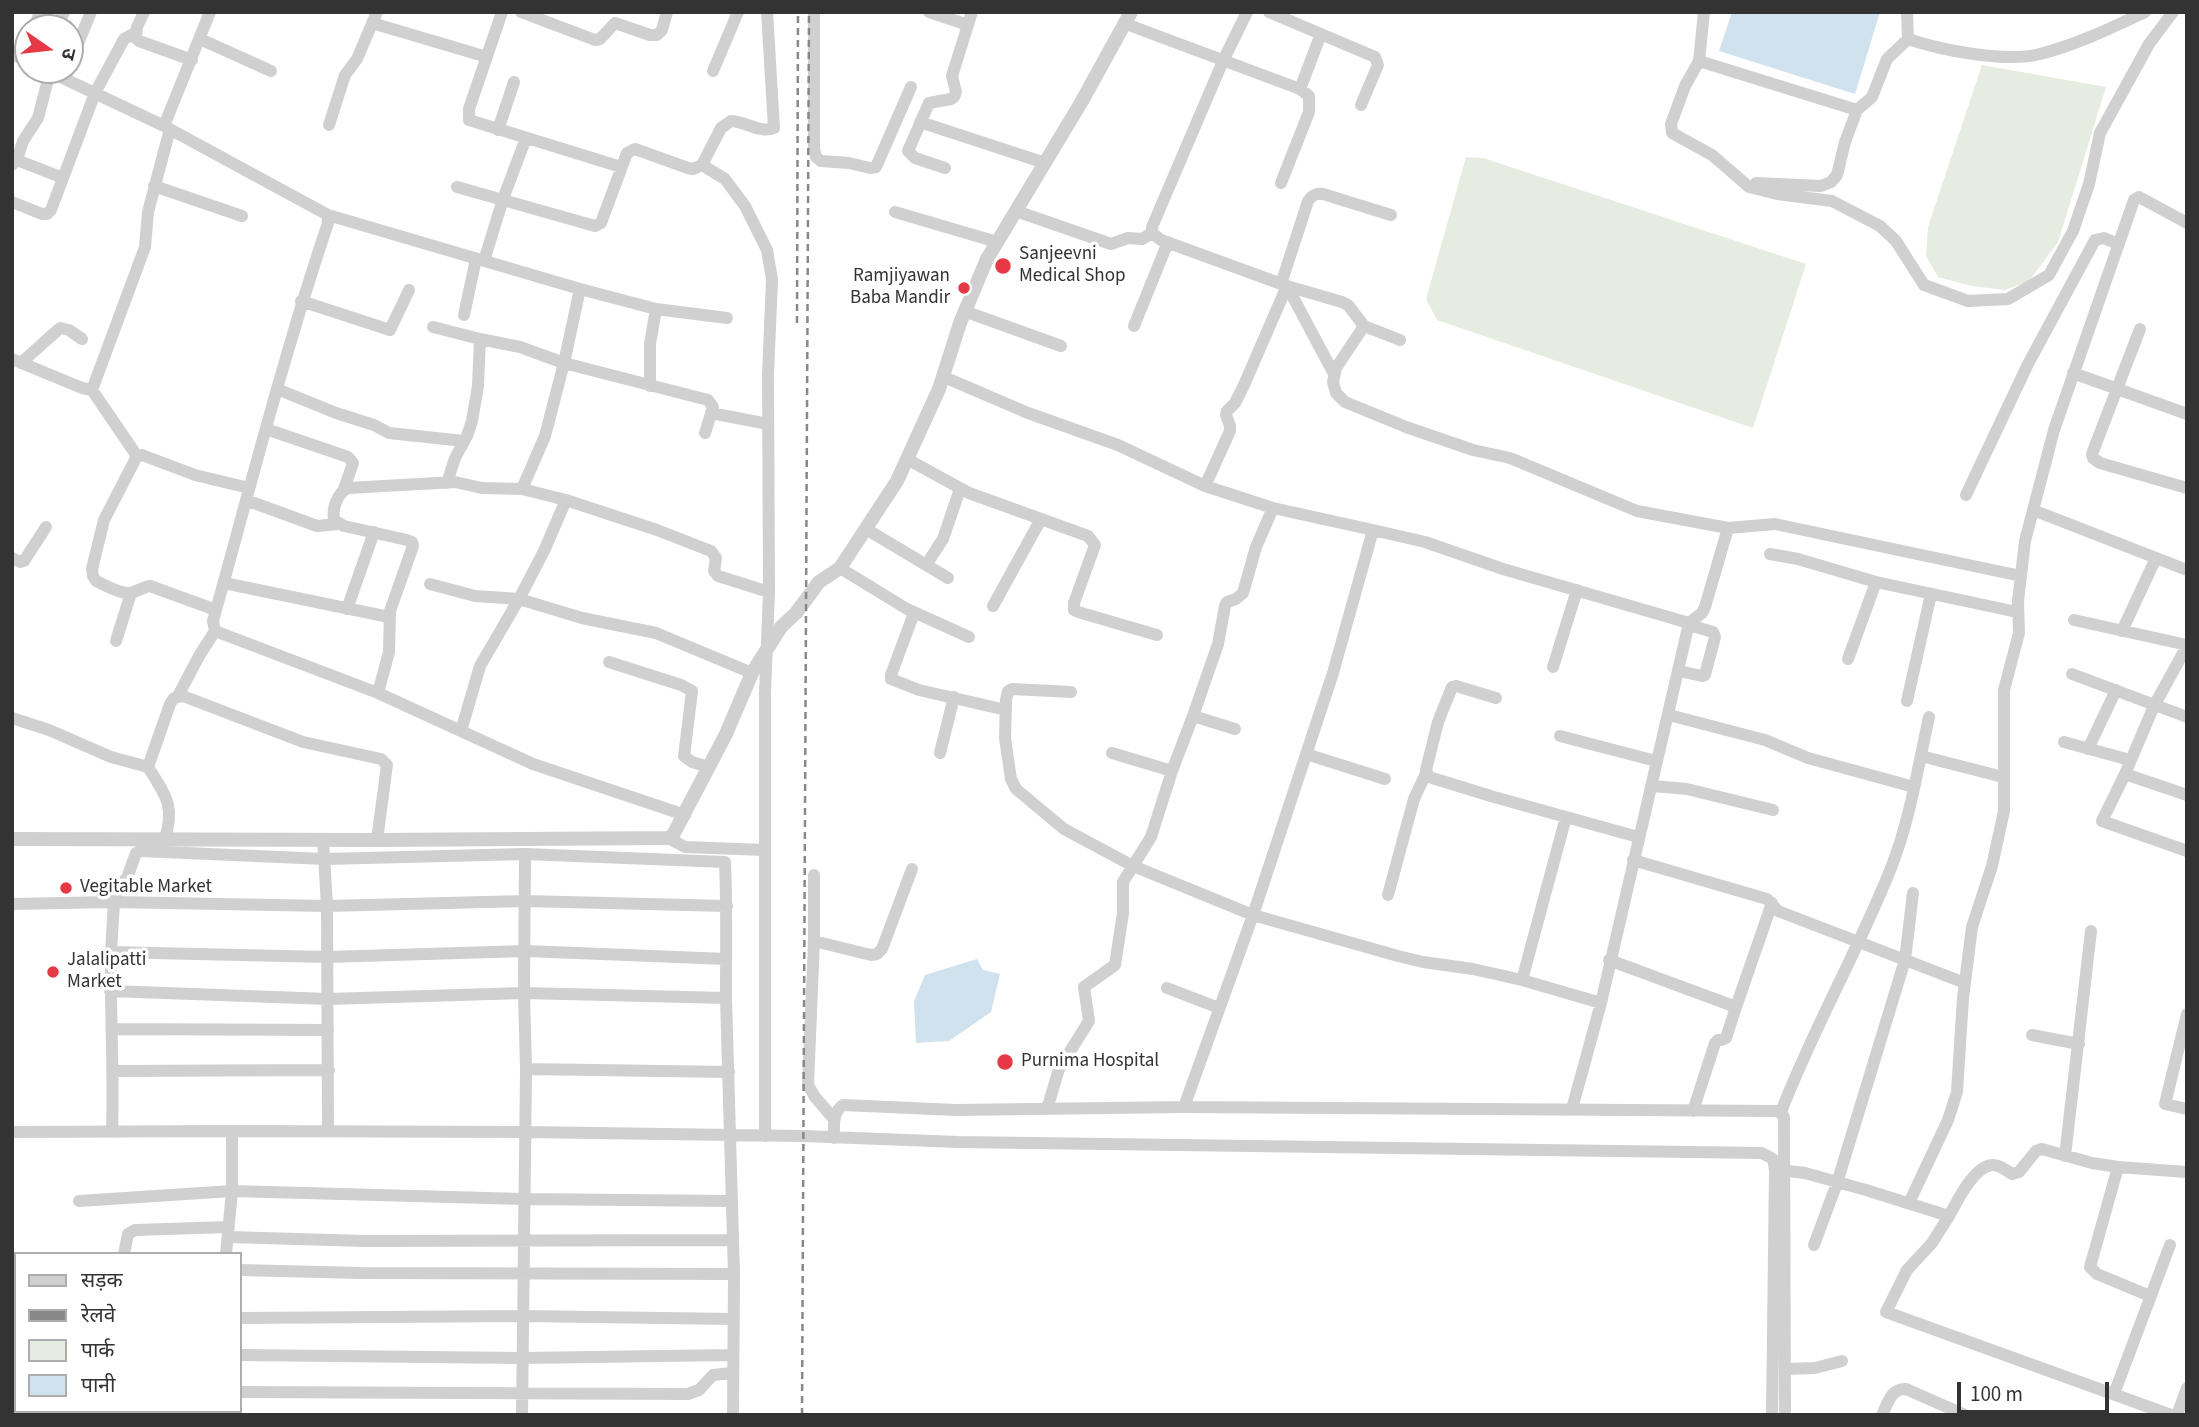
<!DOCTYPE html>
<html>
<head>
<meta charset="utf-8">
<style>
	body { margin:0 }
	#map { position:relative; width:2199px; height:1427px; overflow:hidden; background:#fff; font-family:"Source Sans 3","Noto Sans Devanagari",sans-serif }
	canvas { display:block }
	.frame { position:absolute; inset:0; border:14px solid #333; pointer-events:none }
	.legend { position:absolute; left:14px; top:1252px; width:228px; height:161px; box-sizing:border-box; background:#fff; border:2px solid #adadad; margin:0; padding:9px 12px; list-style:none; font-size:21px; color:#333 }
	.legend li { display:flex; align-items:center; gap:14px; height:35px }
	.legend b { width:35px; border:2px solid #adadad }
	.north { position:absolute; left:14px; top:14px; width:70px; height:70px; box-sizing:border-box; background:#fff; border:2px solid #adadad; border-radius:50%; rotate:104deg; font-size:19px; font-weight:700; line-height:28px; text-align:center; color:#333 }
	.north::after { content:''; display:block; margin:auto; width:24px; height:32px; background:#e63946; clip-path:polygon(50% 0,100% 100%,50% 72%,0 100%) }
	.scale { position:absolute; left:1957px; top:1382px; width:152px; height:32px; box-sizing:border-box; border:4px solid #333; border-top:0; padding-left:9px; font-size:21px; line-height:24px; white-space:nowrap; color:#333; -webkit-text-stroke:5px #fff; paint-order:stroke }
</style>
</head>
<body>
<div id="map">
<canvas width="2199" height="1427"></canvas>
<div class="frame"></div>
<ul class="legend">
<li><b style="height:9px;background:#d0d0d0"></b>सड़क</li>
<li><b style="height:9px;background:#888"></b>रेलवे</li>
<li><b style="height:19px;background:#e6ecdf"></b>पार्क</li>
<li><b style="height:19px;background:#cfe2ee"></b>पानी</li>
</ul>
<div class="north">उ</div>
<div class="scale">100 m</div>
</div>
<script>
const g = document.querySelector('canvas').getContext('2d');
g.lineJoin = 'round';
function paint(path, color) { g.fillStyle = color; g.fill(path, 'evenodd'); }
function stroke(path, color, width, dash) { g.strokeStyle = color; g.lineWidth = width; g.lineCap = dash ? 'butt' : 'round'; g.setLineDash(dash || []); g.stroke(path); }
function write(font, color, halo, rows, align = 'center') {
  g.font = font + ' "Source Sans 3",sans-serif'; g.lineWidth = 7; g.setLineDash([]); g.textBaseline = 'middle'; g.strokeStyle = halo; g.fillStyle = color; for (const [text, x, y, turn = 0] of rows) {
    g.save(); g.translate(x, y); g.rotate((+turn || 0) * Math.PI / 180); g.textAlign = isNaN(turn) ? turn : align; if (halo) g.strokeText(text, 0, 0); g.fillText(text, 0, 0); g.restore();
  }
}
const green = new Path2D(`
	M1982,65L2106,87L2058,242L2029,281L2005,290L1972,286L1938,277L1926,256L1928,227Z
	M1466,157L1483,158L1806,264L1753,428L1437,320L1426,299Z`);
const water = new Path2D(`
	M1732,12H1880L1855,94L1719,51Z
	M977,959L983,970L1000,974L991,1012L949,1041L916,1043L914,1001L925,975Z`);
const minor = new Path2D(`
	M144,12L137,27L136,38L139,41L192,60
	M502,12L469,109V120L621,167
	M521,12L595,40L600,39L615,23L650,35H657L662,30L667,12
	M814,12V149L816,157L821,161L849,163L870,168L876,167L911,87
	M929,12L968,25
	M1247,12L1223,61L1152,227V233L1161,240L1287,286L1342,302L1348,305L1364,326L1400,340
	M1269,12L1375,57L1378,65L1361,105
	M1704,12L1699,61L1685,86L1671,124L1672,133L1712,155L1749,187L1777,194L1832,201L1880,226L1896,241L1924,285L1968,301L2008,299L2049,275L2073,231L2089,184L2100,133L2149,44L2173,12
	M1907,12L1908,39C1941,50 2005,63 2040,54C2076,45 2111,28 2145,12
	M372,23L487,57
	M1126,24L1300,89L1309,96V112L1281,183
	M34,28L40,12
	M57,28L64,12
	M200,39L271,71
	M12,54L28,62
	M22,59L28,44
	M1699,61L1857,110L1872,97L1887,59L1908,39
	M70,63L91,12
	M46,70L164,126L328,215V223C284,354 250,488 213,621L215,631L378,693L533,764L685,815
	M713,71L738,12
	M1300,89L1321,34
	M920,122L1045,163
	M329,125L345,75L357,59L377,12
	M164,126L210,12
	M498,130L514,82
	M17,160L23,141L38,118L50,72
	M12,165L17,160L63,178
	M945,168L915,158L908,151L929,103L951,99L954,97L956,92L952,76L972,12
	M1756,183L1821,186L1831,182L1837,175L1845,142L1857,110
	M154,186L242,216
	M457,187L595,226L601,223L627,153L635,149L688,168L693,169L702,165
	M12,202L42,214H47L51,210L95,93L124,39L135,33
	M1016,211L1111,244L1128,238L1142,239L1152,233
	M895,212L997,242
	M328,215L580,289
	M484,261L503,199L526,138
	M1281,284L1308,201C1312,195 1316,193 1323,194L1391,215
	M1287,286L1334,374
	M301,301L390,330L409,290
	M656,309L727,318
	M964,311L1061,346
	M464,315L476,259
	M1134,326L1168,242
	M1364,326L1336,368L1333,382L1336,393L1345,402L1406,427L1473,450L1510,458L1637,511L1728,528L1775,524L2021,576
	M433,327L480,339L520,347L564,363L580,289L656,309L650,344V386
	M2140,329L2092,454L2093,458L2100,463L2187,488
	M12,359L82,388L92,390L145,247L148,212L170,129
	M21,363L60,328L69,330L82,339
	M2073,373L2187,414
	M944,377L1028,413L1118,445L1205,486
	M277,389L336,413L374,425L389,433L464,441
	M92,390L137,456
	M711,413L768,424
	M266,429L348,457L353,463L344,489
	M907,459L969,493L1088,536L1095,545L1074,603V610L1078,612L1157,635
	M447,483L455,458L467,436L472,421L478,386L480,339
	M522,489L545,436L564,363L708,400L713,407L705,433
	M1966,495L2028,364L2095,240L2104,238L2118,244
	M246,500L317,526L338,524
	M2033,510L2187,570
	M866,529L948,578
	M1373,530L1425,542L1503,569L1689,623
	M1770,554L1798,559L1876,582L2017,612
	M12,558L20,562L24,561L46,527
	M926,565L943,539L960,489
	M840,568L907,609L969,637
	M224,583L389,617
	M430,584L475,596L519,599L582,618L656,633L752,673
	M993,606L1041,519
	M347,609L374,532
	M216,610L150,586C142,587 136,593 128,593C118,593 105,585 96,581L93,576L92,569L104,520L137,456L142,455L195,475L249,488
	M914,613L891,675V679L919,690L1006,710
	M2074,620L2187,645
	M2122,631L2156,558
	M116,641L131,593
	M2187,646L2154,706L2125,774L2102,821L2187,851
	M1848,659L1876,582
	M609,662L681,685L692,691L684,756L692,762L709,767
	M1553,667L1577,590
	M1679,671L1702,676L1705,675L1715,637L1713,632L1689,625
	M2072,674L2187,717
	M1071,692L1012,689L1008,691L1006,700L1005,738L1011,779L1016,789L1064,829L1133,866L1253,915L1398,956L1423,962L1473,969L1522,980L1601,1003
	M378,693L389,652L390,611L413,546L412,542L407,540L344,526L334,520C332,509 337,493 348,488L455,482L482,488L522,489L566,500L657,530L711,551L716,558L714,571L718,576L769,592
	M178,696L199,656L215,631
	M1496,698L1456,686L1452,687L1438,722L1426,770L1429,777L1494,797L1638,837
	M1907,701L1931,594
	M1669,715L1765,740L1808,758L1914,787
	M1193,716L1218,644L1225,606L1227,602L1236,599L1243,593L1256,547L1273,508
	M12,718L49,730L111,757L148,767L170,704L174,698L183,696L303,742L381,759L387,765L377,840
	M461,731L480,666L519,599L544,551L566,500
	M1560,736L1656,761
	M2064,742L2130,760
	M2088,749L2116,690
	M940,753L954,697
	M1112,753L1172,771
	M1306,754L1385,779
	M1921,756L2003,777
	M148,767C166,796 175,805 165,839
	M2125,774L2187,795
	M1653,786L1687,789L1773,810
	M668,838L685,847L764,850
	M323,839L327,906L328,1131
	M1633,860L1767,899L1778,911L1965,983
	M814,875V941L808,1085L815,1097L834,1119
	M1388,895L1414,799L1426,773
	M12,904L114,902L327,906L525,901L727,906
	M814,941L871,955L877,954L882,949L912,869
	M111,952C110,1012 114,1072 112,1132
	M726,959L526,951L327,957L111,952L114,902L119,886L127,878L136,853L140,851L325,859L525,854L725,862C727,908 726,953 726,998L734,1274L733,1415
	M1609,960L1736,1007L1726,1038L1722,1040H1718L1715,1043L1693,1111
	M1522,980L1566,817
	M1167,988L1219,1008
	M110,991L328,999L524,993L726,998
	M1736,1007L1772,903
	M2187,1014L2165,1104L2187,1109
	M112,1029L328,1030
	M2032,1035L2079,1044
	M526,1069L729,1072
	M114,1071L329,1070
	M1184,1107L1253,915L1333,673L1373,530L1273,508L1205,486L1230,431V426L1226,415L1227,411L1235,403L1244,385L1287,286
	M1047,1109L1059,1069L1089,1021L1084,987L1115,965L1123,913V882L1151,837L1172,771L1193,716L1235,729
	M1572,1109L1601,1003L1689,623L1702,613L1705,607L1728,528
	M1781,1112C1813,1029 1858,951 1891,868C1910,820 1918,767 1929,717
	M12,1132L232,1131L525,1132L803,1136L958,1142L1762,1153L1773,1159L1775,1170L1772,1415
	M765,1136V693L769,592L768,375L772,279L767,250L745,206L725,179L702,165L721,128L731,121C745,121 760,134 774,128L767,12
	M834,1138C834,1126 832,1113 843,1105L956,1110L1184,1107L1779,1111L1784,1117L1785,1415
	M2065,1156L2091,931
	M2118,1167L2090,1267L2097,1274L2150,1296
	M1779,1170L1805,1173L1866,1190L1949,1216C1957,1202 1973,1167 1992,1165C1999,1164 2006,1170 2012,1174L2019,1172L2036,1151L2042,1149L2092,1163L2118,1167L2187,1172
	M79,1201L232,1191L523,1199L731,1201
	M1909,1203L1948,1120L1957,1092L1963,998L1972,927L1992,866L2004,811V690L2019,633L2018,601L2025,541L2054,430L2134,200L2139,197L2187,223
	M1949,1216L1932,1243L1907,1270L1886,1312L2171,1415
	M228,1237L366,1241L733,1240
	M1814,1245L1837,1183L1905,960L1913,893
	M124,1254L128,1234L135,1230L229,1227
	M226,1254L232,1191V1131
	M240,1270L361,1273L734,1274
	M240,1318L522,1316L734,1319
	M240,1355L522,1358L732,1355
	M1786,1369L1815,1368L1842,1361
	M240,1392L688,1394L699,1390L713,1375L732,1373
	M2114,1394L2170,1245
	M197,1415V1411
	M522,1415L526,1069L524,993L525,854
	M1882,1415C1888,1403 1891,1388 1906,1389L1965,1415
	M2177,1415L2187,1388`);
const tertiary = new Path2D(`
	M12,839L377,840L668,838L673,835L726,734L752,673L781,627L796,613L819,582L840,568L897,481L939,389L960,323L987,259L1082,101L1131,12`);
const rail = new Path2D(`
	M797,323L798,12
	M802,1415L809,12`);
const markers = [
	[1003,266,9,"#e63946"],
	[964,288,7,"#e63946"],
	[66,888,7,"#e63946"],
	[53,972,7,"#e63946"],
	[1005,1062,9,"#e63946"]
];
const poiNames = [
	["Sanjeevni",1019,255],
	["Medical Shop",1019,277],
	["Ramjiyawan",950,277,"right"],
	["Baba Mandir",950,299,"right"],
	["Vegitable Market",80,888],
	["Jalalipatti",67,961],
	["Market",67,983],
	["Purnima Hospital",1021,1062]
];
paint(green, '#e6ecdf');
paint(water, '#cfe2ee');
stroke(minor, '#d0d0d0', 12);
stroke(tertiary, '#d0d0d0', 14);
stroke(rail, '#888', 2.5, [7, 5]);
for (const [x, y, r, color] of markers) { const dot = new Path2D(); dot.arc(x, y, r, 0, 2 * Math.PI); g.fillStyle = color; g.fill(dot); stroke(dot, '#fff', 2.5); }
write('19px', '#333', '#fff', poiNames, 'left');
</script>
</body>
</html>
